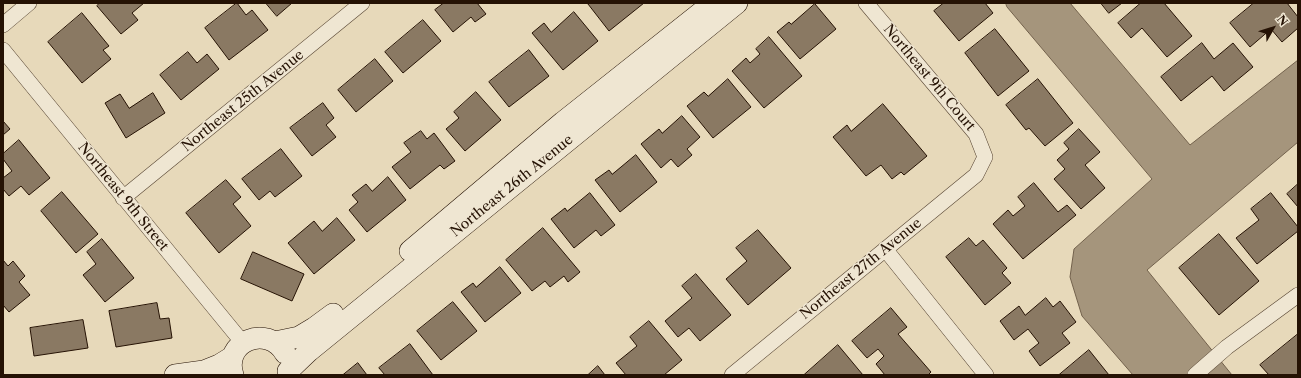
<!DOCTYPE html>
<html>
<head>
<meta charset="utf-8">
<style>
	body { margin:0 }
	#map { position:relative; width:1301px; height:378px; overflow:hidden; background:#e7d9ba; font-family:"Libre Caslon Text",serif }
	canvas { display:block }
	.frame { position:absolute; inset:0; border:4px solid #251204; pointer-events:none }
	.north { position:absolute; left:1253px; top:8px; width:40px; height:40px; -webkit-text-stroke:3px #efe6d2; paint-order:stroke; rotate:51deg; font-size:11px; font-weight:700; line-height:16px; text-align:center; color:#251204 }
	.north::after { content:''; display:block; margin:auto; width:14px; height:18px; background:#251204; clip-path:polygon(50% 0,100% 100%,50% 72%,0 100%) }
</style>
</head>
<body>
<div id="map">
<canvas width="1301" height="378"></canvas>
<div class="frame"></div>
<div class="north">N</div>
</div>
<script>
const g = document.querySelector('canvas').getContext('2d');
g.lineJoin = 'round';
function paint(path, color) { g.fillStyle = color; g.fill(path, 'evenodd'); }
function stroke(path, color, width, dash) { g.strokeStyle = color; g.lineWidth = width; g.lineCap = dash ? 'butt' : 'round'; g.setLineDash(dash || []); g.stroke(path); }
function write(font, color, halo, rows, align = 'center') {
  g.font = font + ' "Libre Caslon Text",serif'; g.lineWidth = 3; g.setLineDash([]); g.textBaseline = 'middle'; g.strokeStyle = halo; g.fillStyle = color; for (const [text, x, y, turn = 0] of rows) {
    g.save(); g.translate(x, y); g.rotate((+turn || 0) * Math.PI / 180); g.textAlign = isNaN(turn) ? turn : align; if (halo) g.strokeText(text, 0, 0); g.fillText(text, 0, 0); g.restore();
  }
}
const water = new Path2D(`
	M1006,3H1070L1190,145L1298,60V142L1147,270L1232,375H1133L1082,316L1070,277L1074,249L1152,179L1007,7Z`);
const building = new Path2D(`
	M100,3H144L132,13L138,20L121,34L97,6Z
	M237,3L246,15L252,10L268,30L229,60L205,28Z
	M266,3H292L277,16Z
	M444,3H477L486,14L475,22L471,17L453,32L435,10Z
	M589,3H644L609,31L588,4Z
	M944,3H985L993,13L959,41L934,11Z
	M1101,3H1122L1109,13Z
	M1141,3H1164L1192,36L1167,57L1142,28L1131,38L1118,23Z
	M1254,3H1287L1298,17V28L1282,42L1271,29L1250,47L1230,23Z
	M815,4L836,29L800,59L777,32L789,22L791,24Z
	M574,12L598,41L563,70L532,33L544,23L551,32Z
	M82,13L109,46L103,50L111,59L82,83L48,42Z
	M423,20L441,41L403,73L385,52Z
	M995,29L1029,71L998,96L965,53Z
	M769,37L802,76L764,108L732,71L746,58L750,63L760,54L756,49Z
	M1202,43L1214,59L1233,43L1253,67L1224,91L1212,76L1181,101L1161,77Z
	M529,50L549,76L509,107L489,82Z
	M188,52L197,63L207,54L219,69L181,100L160,75Z
	M375,59L393,81L356,112L338,90Z
	M728,79L751,107L713,138L687,106L704,92L708,96Z
	M1038,79L1073,123L1045,146L1029,128L1026,130L1006,105Z
	M476,92L501,120L465,151L446,129L459,118L454,112Z
	M153,93L165,113L126,138L105,103L120,94L129,108Z
	M323,103L334,118L326,125L336,137L312,156L290,128Z
	M883,104L927,156L904,175L901,172L892,179L881,165L866,176L833,137L847,125L851,131Z
	M682,116L700,137L687,149L692,155L678,167L671,159L661,168L641,144L659,129L662,133Z
	M3,121L10,129L3,135Z
	M1079,129L1100,152L1085,165L1105,188L1081,209L1054,179L1065,169L1057,160L1069,149L1064,143Z
	M421,131L427,139L434,133L455,161L444,169L440,165L410,189L392,167L411,152L404,143Z
	M19,140L50,178L29,195L21,186L9,196L3,189V178L12,171L3,159V154Z
	M281,149L302,176L275,197L270,191L259,200L242,179Z
	M636,155L657,182L620,212L595,180L609,170L612,174Z
	M388,177L406,200L367,232L349,210L358,202L352,195L366,184L372,191Z
	M226,180L241,197L233,204L251,226L219,253L186,213Z
	M1034,183L1058,212L1067,205L1076,215L1023,259L993,224L1008,210L1013,216L1025,206L1018,197Z
	M1298,184V207L1287,194Z
	M62,192L98,234L76,253L41,211Z
	M590,193L615,225L601,236L596,230L574,248L551,219L565,208L567,211Z
	M1271,193L1298,227V231L1257,264L1236,238L1259,220L1251,209Z
	M337,218L355,240L314,274L288,243L314,221L322,231Z
	M543,228L580,272L568,282L564,276L550,287L545,281L532,291L506,260Z
	M758,230L791,268L748,305L726,279L747,261L736,248Z
	M1219,234L1259,281L1219,315L1179,268Z
	M969,238L976,246L983,240L1007,268L1002,273L1011,283L985,305L946,257Z
	M102,239L134,278L105,302L83,275L96,264L87,252Z
	M253,252L304,274L292,301L241,279Z
	M3,260L8,266L13,261L25,276L19,282L30,295L9,312L3,305Z
	M500,267L521,293L485,322L461,292L473,283L476,287Z
	M696,274L731,315L700,341L689,328L678,337L665,321L692,298L682,286Z
	M1046,298L1053,307L1060,301L1076,322L1062,333L1070,343L1040,366L1029,351L1039,343L1028,329L1014,340L1000,321L1019,306L1025,315Z
	M453,302L477,331L441,360L417,331Z
	M157,303L160,319L169,318L172,338L116,347L109,311Z
	M891,308L907,327L898,334L931,372L928,375H885L876,364L884,356L878,349L867,358L852,341Z
	M83,320L88,348L34,356L30,328Z
	M649,321L682,360L664,375H626L616,363L637,346L630,337Z
	M1298,334V375H1269L1260,365Z
	M410,344L433,375H385L379,368Z
	M838,345L863,375H804Z
	M1089,350L1109,375H1059Z
	M358,363L367,375H343Z
	M598,366L605,375H588Z`);
const street = new Path2D(`
	M3,25L29,3
	M3,50L243,343
	M123,198L362,3
	M885,249L986,375
	M732,375L976,175L985,157L976,134L866,3
	M1195,375L1227,347L1298,295`);
const secondary = new Path2D(`
	M410,251L563,122L713,3
	M275,342L299,337L314,328L333,314
	M288,371L309,351L737,3
	M175,375L204,371L219,365L232,357
	M233,375C222,342 267,323 285,353`);
const streetNames = [
	["Northeast 9th Court",929,78,50],
	["Northeast 25th Avenue",243,101,-39],
	["Northeast 26th Avenue",512,186,-39],
	["Northeast 9th Street",123,197,51],
	["Northeast 27th Avenue",861,269,-39]
];
paint(water, '#a5957c');
stroke(water, '#72614c', 1);
paint(building, '#8a7963');
stroke(building, '#251204', 1);
stroke(street, '#564432', 16);
stroke(secondary, '#251204', 22);
stroke(street, '#efe6d2', 15);
stroke(secondary, '#efe6d2', 21);
write('14px', '#251204', '#efe6d2', streetNames);
</script>
</body>
</html>
